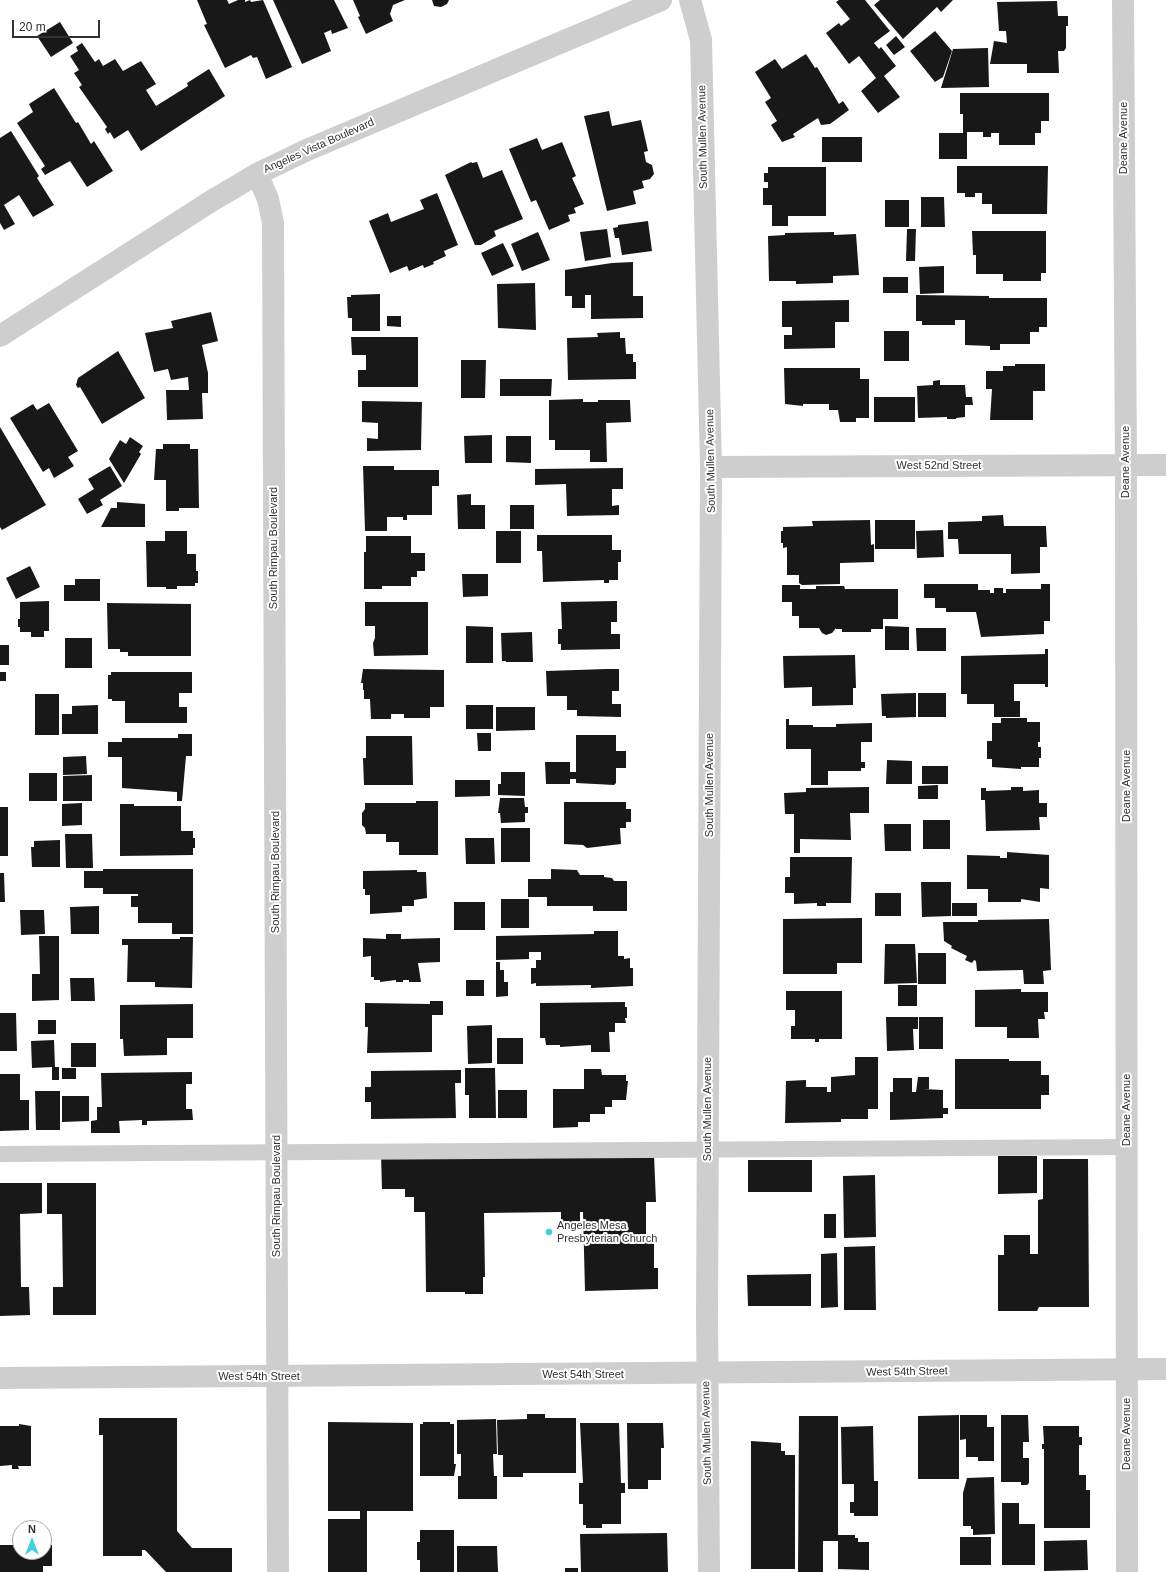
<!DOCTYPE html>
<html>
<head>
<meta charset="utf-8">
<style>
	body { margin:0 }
	#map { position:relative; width:1166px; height:1572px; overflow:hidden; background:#fff; font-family:Helvetica,sans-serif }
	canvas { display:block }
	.north { position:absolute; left:12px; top:1520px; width:40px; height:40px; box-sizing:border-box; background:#fff; border:1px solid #adadad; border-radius:50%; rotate:0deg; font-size:11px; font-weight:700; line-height:16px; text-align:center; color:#313131 }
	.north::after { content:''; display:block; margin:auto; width:14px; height:18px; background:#3dd2dd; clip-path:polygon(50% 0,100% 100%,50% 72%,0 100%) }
	.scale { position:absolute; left:12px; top:20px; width:88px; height:18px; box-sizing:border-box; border:2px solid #313131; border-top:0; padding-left:5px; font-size:12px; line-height:14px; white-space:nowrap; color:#313131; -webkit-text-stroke:3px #fff; paint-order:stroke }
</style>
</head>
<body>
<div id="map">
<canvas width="1166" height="1572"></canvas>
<div class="north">N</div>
<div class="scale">20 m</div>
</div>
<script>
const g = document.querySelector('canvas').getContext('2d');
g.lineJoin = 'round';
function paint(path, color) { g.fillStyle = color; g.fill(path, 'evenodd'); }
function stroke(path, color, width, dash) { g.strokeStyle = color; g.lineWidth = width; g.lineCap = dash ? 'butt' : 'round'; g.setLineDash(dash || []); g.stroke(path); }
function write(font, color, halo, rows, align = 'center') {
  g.font = font + ' Helvetica,sans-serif'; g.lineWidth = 4; g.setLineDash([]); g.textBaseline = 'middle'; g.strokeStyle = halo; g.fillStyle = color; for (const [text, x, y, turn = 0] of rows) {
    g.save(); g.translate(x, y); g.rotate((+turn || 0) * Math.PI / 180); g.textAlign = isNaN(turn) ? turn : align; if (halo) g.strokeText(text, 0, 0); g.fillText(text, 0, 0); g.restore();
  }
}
const building = new Path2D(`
	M197,0H227L229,4L238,0H245V2L250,0L251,2L263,0L292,67L266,79L257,57L253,58L251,55L225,68L204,25L207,24Z
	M273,0H334L348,28L332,34L331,30L324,33L331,51L302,64Z
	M353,0H405L393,5L390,14L393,21L366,34L358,17L360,16Z
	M432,0H449L447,4L441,7L434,6Z
	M839,0H865L890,31L874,43L879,49L881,47L896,66L884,76L900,97L878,113L861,91L876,78L859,56L849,64L826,33L839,23L841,26L850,19L836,2Z
	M880,0H953L941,12L937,7L903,39L874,5Z
	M1057,1L1058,16H1068V26H1066V48L1064,51H1058L1059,73H1027V64H990L994,41L1007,43L1006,31H999L997,2Z
	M60,22L73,43L51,57L37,36Z
	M935,31L952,51L943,77L935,82L910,51Z
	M896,36L905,47L894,55L886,45Z
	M82,43L95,62L99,59L103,66L115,59L123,71L141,61L156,84L146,90L156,106L188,86L187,83L209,69L225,96L141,151L128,130L114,139L110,132L108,134L105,129L107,127L79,87L82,85L74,73L79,70L70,56L78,51L76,47Z
	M988,48L989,87L941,88L953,49Z
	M806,54L815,68L817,67L839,104L843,101L849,110L830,124L821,125L818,118L793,134L795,137L782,142L771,125L777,121L765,102L771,98L755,72L775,59L782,69Z
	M54,88L76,123L78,122L91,144L94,141L113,171L87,187L70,161L45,175L41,169L45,166L17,123L33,112L29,104Z
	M960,93H1049V121H1041V133H1035V145H999V133H991V137H983V132H967V159H939V133H963V114H960Z
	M609,111L612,126L641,120L648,151L644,152L646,162L652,165L654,174L650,179L642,181L644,188L633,191L636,204L607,211L584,116Z
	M11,131L39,176L37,178L54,205L33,217L19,195L4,205L15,224L4,230L0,223V138Z
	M822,137H862V162H822Z
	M537,138L542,150L562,142L576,176L572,178L584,204L574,208L576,213L568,215L570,221L549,230L536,200L531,202L509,149Z
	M471,162L472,163L477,162L483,178L502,170L523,219L494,231L496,236L481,245H475L445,175Z
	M957,166H1048L1047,214H992V204H982V193H975V197H965V193H957Z
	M768,167H826V216H788V226H772V205H763V188H768V182H764V173H768Z
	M437,193L458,245L444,251L446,256L433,262L434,264L424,268L423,265L409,271L407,266L390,273L369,221L388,213L391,222L424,209L420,200Z
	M921,197H944L945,227H921Z
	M885,200H909V227H885Z
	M648,221L652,251L622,255L619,238H615L613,228L618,227V225Z
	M607,229L611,257L585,261L580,232Z
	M907,229H916L915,261H906Z
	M972,231H1046V273H1041V281H1003V274H976V255H973Z
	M538,232L550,260L522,271L511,244Z
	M834,232V235L856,234L859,275L833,276V283L796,284V281H769L768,236L785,235V233Z
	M503,243L514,266L492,276L481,253Z
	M633,262V296H643V318L591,319V295H585V308H572V296H565V270L612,263Z
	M944,266V293L920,294L919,267Z
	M883,277H908V293H883Z
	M535,283L536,330L498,328L497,284Z
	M380,294V331H352V318H348L347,297H351V295Z
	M916,295L989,296V298H1047V327H1039V332H1030V344H1000V350H990V346L965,345V320H955V325H922V321H916Z
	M849,300V322H835V348L784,349V335H792V327H782V301Z
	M211,312L218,341L202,345L208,373V393H202L203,419L167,420L166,390H189L188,377L171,380L168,369L154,372L145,333L173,328L171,321Z
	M387,316H401V327L387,326Z
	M884,331H909V361H884Z
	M620,332V338H625L626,354H633V362H636V379L568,380L567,338L598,337L597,333Z
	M351,337H418V387H358V370H366V355H352Z
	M118,351L145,398L102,424L80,387L78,388L76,385L78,378Z
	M461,360H486L485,398H461Z
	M1015,364H1045V391H1033V420H990L992,389H986V371H1003V366H1015Z
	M784,368H860V379H869V418H856V422H840L838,410H829V404H803V406L785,404Z
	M500,379H552L551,396H500Z
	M940,380V385H965L966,397H972L973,405H965V417L956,418V419H947V417L918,418L917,386L933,385V381Z
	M874,397H915V422H874Z
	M583,399V402H598V400H630L631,422L606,423L607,462H590V450H555V440H549V400Z
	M362,401L422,402L421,450L367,451V438L378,439V423L362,422Z
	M49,403L78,451L68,457L74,466L54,478L49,468L43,472L10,418L33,404L37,410Z
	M0,427L46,505L2,530L0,527Z
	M492,435V463H465L464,436Z
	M506,436H531V463L506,462Z
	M130,437L143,446L139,452L141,454L124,483L109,459L120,440L126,444Z
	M163,444H190V449H198L199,508H179V511H166V480H154L156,449H163Z
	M110,466L122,486L100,500L103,505L87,514L78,499L94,489L88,479Z
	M363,466H394V470H439V486H432V515H407V520H403V517H387V531H365Z
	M623,468V489H612V506L619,505V515L567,516L566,484L535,485V469Z
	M471,494V505H485V529H458L457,495Z
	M117,502L145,504V527H101L111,508H117Z
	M510,505H534V529H510Z
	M1003,515L1004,526H1046L1047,547H1040V573L1011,574V554H959L958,539H948V522L982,521V516Z
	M870,520L871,545L874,544V562L840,563V584L802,585L799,583V575H787V547L783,548V543H781V531H783V527L813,526L812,521Z
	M875,520H915V549H875Z
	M943,530L944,557L917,558L916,531Z
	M165,531H187V554H196V571H198V583H195V586H177V589H166V587H147L146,541H165Z
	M496,531H521V563H496Z
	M537,535H612V550H621V562H618V580H609V583H604V580L543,582L542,551H537Z
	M366,536H411V553H425V571H417V577H411V586H382V589H364V552H366Z
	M30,566L40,587L16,599L6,578Z
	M462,574H488V596L463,597Z
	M75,579H100V601H64V585H75Z
	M924,584H978V590H990V593H994V588H1003V593H1006V589H1041V584H1050V621H1044V634L981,637L976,612H946V608H935V598H924Z
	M782,585H800V589H816V586H844L845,589H898V619H883V629H871V632H842V629H836V628L832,633L826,635L822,633L819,628H799V616H792V602H782Z
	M49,601V631H44V637H31V632H20V627H18V619H20V602Z
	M617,601V622H611V634H620V649L561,650V644H558V629H562L561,602Z
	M365,602H428V655L374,656L373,643L375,638V626H365Z
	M107,603L191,604V656H128V652H120V649H108Z
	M466,626L493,627V663H466Z
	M885,626L909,627V650H885Z
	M916,628H946V651H917Z
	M532,632L533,662H506V661H502L501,633Z
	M65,638H92V668H65Z
	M0,645H9V665H0Z
	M1045,649H1048V687H1045V684H1014V701H1020V717H994V704H967V694H961V656L1045,654Z
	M855,655L856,688H853V705L812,706V687L784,688L783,656Z
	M363,669L444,670V707H430V718H404V714H391V719H371L370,699H364V690H363V683H361Z
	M606,669H619V691H612V704H621V717L577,716V710H567V696H547L546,671Z
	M0,672H6V681H0Z
	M111,672H192V693H179V707H187V723H125V701H112V699H108V675H111Z
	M916,693V717L886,718V716H882L881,694Z
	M918,693H946V717H918Z
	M35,694H59V735H35Z
	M98,705V734H62V714H72V706Z
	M466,705H493V729H466Z
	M496,707H535V730L496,731Z
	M1001,718H1027V722H1040V742H1038V747H1041V758H1039V767H1021V769L992,767V759H987V741H992V723H1001Z
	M786,719H789V725H813V727H836V724L872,723V742H861V762H865V768H861V771H828V785H811V749H786Z
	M477,733H491V751H478Z
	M178,734H192V756H186L182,801H177V792L122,788V757H108V742H122V738H178Z
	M576,735H616V751H626V768H616V783L614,785L576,783V779H570V784H546L545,762H570V772H576Z
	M366,736H412L413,785H364L363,758H366Z
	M86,756L87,774L63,775V757Z
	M887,760L912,761V784H886Z
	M922,766H948V784H922Z
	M501,772H525V796L498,795V784H501Z
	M29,773H57V801H29Z
	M92,775V801H63V776Z
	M455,780H490V796L455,797Z
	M938,785V799H918V786Z
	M869,787V813H850L851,840L800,839V853H794V814H785L784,793L806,792V788Z
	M1011,787H1023V791L1039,790V803H1047V817H1039L1040,830L986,831L985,800H981V788H986V791L1011,790Z
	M500,798H524L525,807H528V813H525V822L501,823L500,813H498Z
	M416,801H438V855H399V842H386V834H366L365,828L362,825V813L365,809V803H416Z
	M564,802H626V809H631V822H626V828H620L621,844L587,848L583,845L564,844Z
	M82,803V825L62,826V804Z
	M120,804H134V806H181V831H193V838H195V848H193V855L120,856Z
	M0,807H8V856H0Z
	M923,820H950V849H923Z
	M884,824H911V851H885Z
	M501,828H530V862H501Z
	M65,834H92L93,868H66Z
	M465,838H494L495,864H466Z
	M60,840V867H32L31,847H34V841Z
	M1007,852L1049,855V889L1040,888V902L1021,899V902H988V889H967V855L1000,856V858H1007Z
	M790,857H852L851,903H826V906H817V903L794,904V893H785V877H790Z
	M103,869H193V934H172V923H138V907H131V896H138V894H103V888H84V871H103Z
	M551,869L577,870L580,875H604V877L612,878L614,881H627V911H593V906H547V897H528V879H551Z
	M417,870V872H426L427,898L414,900V906H402V912L370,914V895H365V889H363V871Z
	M0,873H4L5,902H0Z
	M921,882H951V916L922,917Z
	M875,893H901V916H875Z
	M501,899H529V928H501Z
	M454,902H485V930H454Z
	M952,903H977V916H952Z
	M99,906V934H71L70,907Z
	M20,910H44L45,934L21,935Z
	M862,918V963H837V974H783V919Z
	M1049,919L1051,970L1043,971L1044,984H1024L1023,970L977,971L976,961L974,960L972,963L965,960L967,956L951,948L952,946L944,941L943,922H978V920Z
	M594,931H618V956H624V959L630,958V968H633V986L591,988V985L536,986V983L531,984V968H536V960H541V952H529V959L496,960V936L594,934Z
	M386,934H401V939L440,938V962L418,963L421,982H409V980H403V982H396V980L380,982V980H374V977H371V956L363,957V938L386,939Z
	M39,936H59V1000L32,1001V974H40Z
	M180,937H193L192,988L155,987V982H127L128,945H122V939H180Z
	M885,944H915L917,983L884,984Z
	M918,953H946V984H918Z
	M496,962H500V970H504V982H508V996L496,997Z
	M70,978H94L95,1001H71Z
	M466,980H484V996H466Z
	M898,985H917V1006H898Z
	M1021,989V992H1048V1012H1044L1045,1019H1038L1039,1038H1007V1027H975V990Z
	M786,991H842V1039H819V1042H815V1039H791V1026H795V1010H786Z
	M430,1001H443V1015H432V1052L367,1053L368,1027H365V1003L430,1004Z
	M625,1002V1007H627V1018H625L626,1023H615V1032H609L610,1052H591V1045L560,1047V1045H546L545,1038H540V1003Z
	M193,1004V1038H167V1055L124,1056L123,1039H120V1005Z
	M0,1013H16L17,1051H0Z
	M886,1017H918V1029H913L914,1050L887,1051Z
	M919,1017H943V1049H919Z
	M38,1020H56V1034H38Z
	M492,1025V1063L468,1064L467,1026Z
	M497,1038H523V1064H497Z
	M54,1040L55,1067H59V1080H52V1067L32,1068L31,1041Z
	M71,1043H96V1067H71Z
	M855,1057H878V1109H868V1119H841V1122L785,1123L786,1081L806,1080V1087H827V1092H831V1077L855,1075Z
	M955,1059H1009V1061H1041V1075H1049V1095H1041V1109H955Z
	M62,1068H76V1079H62Z
	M465,1068H495L496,1118H469V1095H465Z
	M584,1069H601L602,1075H626V1081H628L626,1100H612V1107H605V1114H590V1122H578V1127L553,1128V1089H584Z
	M461,1070V1083H455L456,1118L371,1119V1102H365V1087H371V1071Z
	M192,1072V1084H186V1109H192L193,1120L147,1121V1125H142V1120L119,1121L120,1133H91V1121L97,1120V1107H102L101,1073Z
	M0,1074H20V1100H29V1130L0,1131Z
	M918,1077H929V1089H923L943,1090V1108H948V1114H943V1118L890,1120V1092H893V1078H912V1092H916Z
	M498,1090H527V1118H498Z
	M35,1091H60V1130H36Z
	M62,1096H89V1121L62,1122Z
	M381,1154L654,1155L656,1202H646V1242H654V1268H658V1289L585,1291L583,1212H580V1222H561V1212L484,1213L485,1277H483V1294H465V1292H426L425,1212H414V1197H405V1189H382Z
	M998,1156H1037V1193L998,1194Z
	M1043,1159H1088L1089,1307H1039L1037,1311H998V1255H1004V1235H1030V1254H1038V1200L1043,1199Z
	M748,1160H812V1192H748Z
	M875,1175L876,1237L844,1238L843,1176Z
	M0,1183H42V1213L20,1214L21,1287H29L30,1315L0,1316Z
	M47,1183H96V1315H53V1287H63L62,1214H47Z
	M824,1214H836V1238H824Z
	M875,1246L876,1310H844V1247Z
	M837,1253L838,1307L821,1308V1254Z
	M811,1274V1306H748L747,1275Z
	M527,1414H545V1418H576V1473H523V1477H503V1455H498L497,1420L527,1419Z
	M959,1415V1479H918V1416Z
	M960,1415H987V1427H994V1461H978V1457H966V1439L960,1440Z
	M1001,1415H1028L1029,1442H1023V1458H1029V1483L1027,1485H1021V1482H1001Z
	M799,1416H838V1535H855V1538H858V1542H869V1570L838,1569V1541H823V1572H798Z
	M99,1418H177V1531L192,1548H232V1572H166L145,1550H142V1556H103V1435H99Z
	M496,1419L497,1454H493L494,1476H497V1499H458V1476H461V1454H457V1420Z
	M328,1422L413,1423V1511H367V1572H328V1519H360V1511H328Z
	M423,1422H450V1424H454V1464H456L454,1476H420V1424H423Z
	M580,1423H619L621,1483H625V1493H621V1524H602V1528H586V1525H583V1504H579V1483H583Z
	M627,1423H663L664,1448H661V1480H648V1489H628Z
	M19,1424L31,1426V1466H18L19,1469H12V1465L0,1466V1426H19Z
	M873,1426L874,1481H878V1516H854V1513H850V1502H854V1484H842L841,1427Z
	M1043,1426H1079V1437H1082V1445H1079V1475H1086V1490H1090V1528H1044V1449H1042V1444H1044Z
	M751,1441L781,1443V1451H785V1455H795V1569H751Z
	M994,1477L995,1534L973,1535V1529H971V1526H963V1493L967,1478Z
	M1002,1503H1019V1524H1035V1565H1002Z
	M420,1530H454V1572H420V1560H417V1542H420Z
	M667,1533L668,1572H581L580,1534Z
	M960,1537H991V1565H960Z
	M1087,1540L1088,1570L1044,1571V1541Z
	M0,1545H20V1552H44V1545H52V1566H43V1572H0Z
	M457,1546H497L498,1572H457Z
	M565,1568H578V1572H565Z`);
const service = new Path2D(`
	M0,1154L1127,1147`);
const minor = new Path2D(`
	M690,0L701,40L711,467L707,1313L709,1572
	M1123,0L1126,465L1127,1572
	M257,174L268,199L273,223L278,1572
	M711,467L1166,465`);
const tertiary = new Path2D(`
	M0,336L213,200L257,174L307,150L661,0
	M0,1378L1166,1369`);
const markers = [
	[549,1232,4,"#3dd2dd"]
];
const streetNames = [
	["South Mullen Avenue",703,137,-91],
	["Deane Avenue",1124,138,-90],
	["Angeles Vista Boulevard",319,146,-24],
	["South Mullen Avenue",711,461,-91],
	["Deane Avenue",1126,462,-90],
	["West 52nd Street",939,466],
	["South Rimpau Boulevard",274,548,-90],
	["South Mullen Avenue",710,785,-90],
	["Deane Avenue",1127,786,-90],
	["South Rimpau Boulevard",276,872,-90],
	["South Mullen Avenue",708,1109,-90],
	["Deane Avenue",1127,1110,-90],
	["South Rimpau Boulevard",277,1196,-90],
	["West 54th Street",907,1372,-1],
	["West 54th Street",583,1375],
	["West 54th Street",259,1377],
	["South Mullen Avenue",707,1433,-91],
	["Deane Avenue",1127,1434,-90]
];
const poiNames = [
	["Angeles Mesa",557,1226],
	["Presbyterian Church",557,1239]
];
paint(building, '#181818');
stroke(service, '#cecece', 16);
stroke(minor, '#cecece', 22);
stroke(tertiary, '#cecece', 22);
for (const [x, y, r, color] of markers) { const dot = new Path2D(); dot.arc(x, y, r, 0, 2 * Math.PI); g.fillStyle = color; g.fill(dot); stroke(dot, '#fff', 1.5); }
write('11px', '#313131', '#fff', streetNames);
write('11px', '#313131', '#fff', poiNames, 'left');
</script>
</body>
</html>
